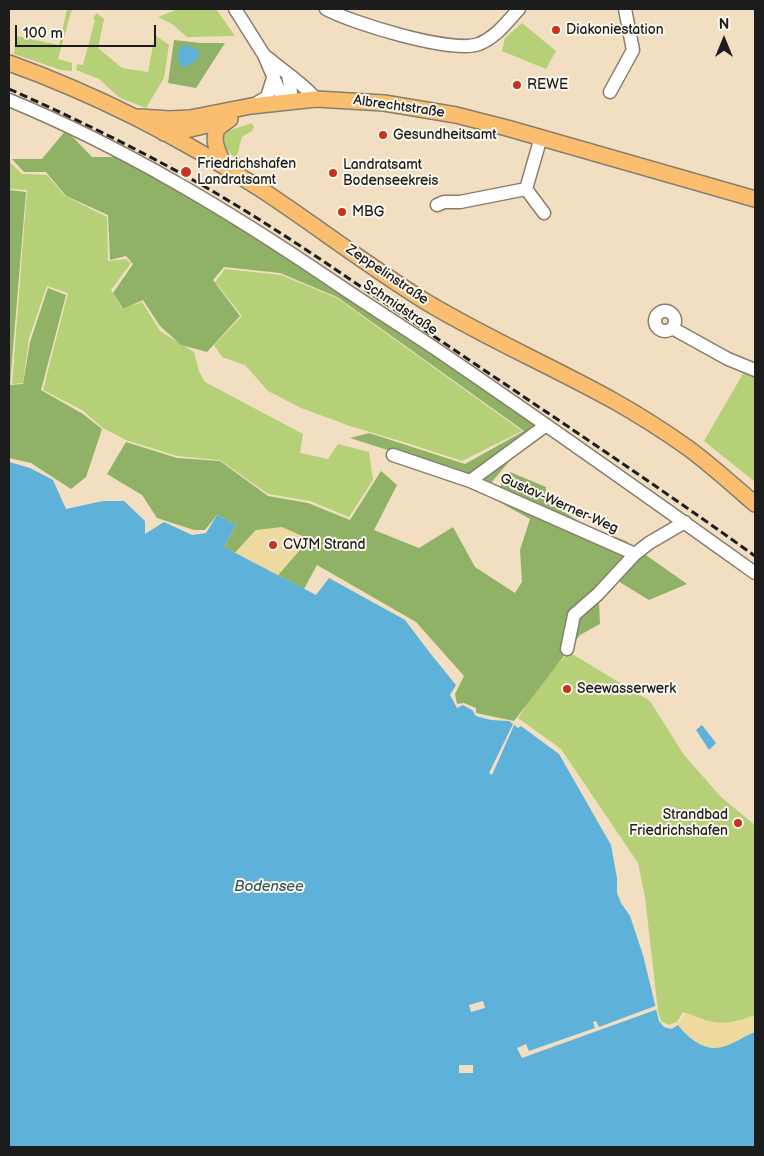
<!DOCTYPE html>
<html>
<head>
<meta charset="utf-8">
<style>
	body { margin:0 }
	#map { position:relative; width:764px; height:1156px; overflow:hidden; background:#f2dfc1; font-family:"Balsamiq Sans",sans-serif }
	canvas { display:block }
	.frame { position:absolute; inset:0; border:10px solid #1c1c1c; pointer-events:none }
	.north { position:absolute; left:699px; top:15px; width:50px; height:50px; -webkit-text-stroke:4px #fbf7ec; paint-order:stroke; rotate:0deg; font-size:14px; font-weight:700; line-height:20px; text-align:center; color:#1c1c1c }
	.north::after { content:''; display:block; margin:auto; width:18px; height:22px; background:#1c1c1c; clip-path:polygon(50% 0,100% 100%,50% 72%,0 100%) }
	.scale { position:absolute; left:15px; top:25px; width:141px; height:22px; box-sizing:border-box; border:2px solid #1c1c1c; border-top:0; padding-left:6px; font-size:15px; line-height:18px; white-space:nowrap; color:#1c1c1c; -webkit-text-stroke:4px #fbf7ec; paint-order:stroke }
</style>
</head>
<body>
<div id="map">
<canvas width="764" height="1156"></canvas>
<div class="frame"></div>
<div class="north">N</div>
<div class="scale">100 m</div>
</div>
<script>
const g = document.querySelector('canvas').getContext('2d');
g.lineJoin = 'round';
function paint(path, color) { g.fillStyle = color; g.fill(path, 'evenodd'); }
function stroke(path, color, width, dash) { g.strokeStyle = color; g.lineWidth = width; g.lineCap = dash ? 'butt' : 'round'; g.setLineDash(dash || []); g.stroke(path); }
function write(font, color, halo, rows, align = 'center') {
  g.font = font + ' "Balsamiq Sans",sans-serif'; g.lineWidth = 4; g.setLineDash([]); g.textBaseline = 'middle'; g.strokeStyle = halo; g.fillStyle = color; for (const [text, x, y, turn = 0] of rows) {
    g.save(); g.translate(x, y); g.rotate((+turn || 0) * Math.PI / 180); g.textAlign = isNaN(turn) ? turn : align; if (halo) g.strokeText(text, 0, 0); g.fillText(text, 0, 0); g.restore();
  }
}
const green = new Path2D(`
	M67,9H72L58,59L72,63V71L61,70L14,54L17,36L59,45Z
	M178,9H216L235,36L187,37L172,24L158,17Z
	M97,13L104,19L98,48L122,68L148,72L155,35L169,45L164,78L146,108L120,98L99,79L76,70L77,64L83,65L95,20L93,18Z
	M522,23L556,51L546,69L502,51L505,38Z
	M252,123L254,127L252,131L242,137L237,155L243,160L241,164C232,154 215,144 228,131Z
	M10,162L22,174L47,175L65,196L107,217L108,261L126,259L131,263L111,290L122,309L142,302L160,331L194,352L199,371L205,382L303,434L300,453L328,459L338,444L369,452L373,480L349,517L310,501L268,494L220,460L177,456L126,440L103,428L82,410L43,390L68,293L47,286L29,338L23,383L12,384L27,190L9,189Z
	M225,269L281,275L337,298L522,431L462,461L407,443L350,426L301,408L268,391L245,365L222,357L214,345L242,316L215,282Z
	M744,372L755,375V482L704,441Z
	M569,652L650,701L684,755L721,797L755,825V1017L718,1025L683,1012L677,1022L669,1025L661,1021L658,1011L645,897L638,863L561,749L518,718L542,681Z`);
const forest = new Path2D(`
	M174,40L201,43H225L196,88L168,83Z
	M66,130L92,157H122L304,258L540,425L491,483L350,438L369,433L465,464L524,431L337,297L280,273L224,267L213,280L240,316L207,352L181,345L160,326L143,300L123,309L113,293L133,264L126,256L110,260L108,215L66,196L46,172H24L12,159H42Z
	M9,190L26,192L10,385L23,384L30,342L48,288L66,295L41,390L83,414L102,429L86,477L71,489L31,463L9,458Z
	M126,442L177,458L220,461L268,496L308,503L350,520L381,471L397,485L374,530L419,548L453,527L475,567L515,593L522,582L520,550L530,519L492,498L510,472L546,487L545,500L585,525L626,541L687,584L649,600L608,575L599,602L600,624L580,635L514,721L476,713V708L464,703L457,704L455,694L464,676L416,622L317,565L304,589L278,575L299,551L256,530L235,553L224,547L236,525L217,515L205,530H194L157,518L142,495L107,474Z`);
const sand = new Path2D(`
	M282,527L309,539L278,575L235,553L256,530Z
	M686,1013C715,1025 725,1026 755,1015V1032C744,1036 734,1044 722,1047C705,1052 688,1038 678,1025Z`);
const water = new Path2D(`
	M184,45L193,47L199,51V56L192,64L184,67L180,65L178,57L179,49Z
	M9,462L30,468L53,480L66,509L103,501H124L145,521V534L164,522L192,535L206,533L217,515L236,525L224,547L316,595L329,578L405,620L430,653L456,685L450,695L457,708L463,705L472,710L476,716L491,720L509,721L518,728L521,726L559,754L611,845L617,878V893L621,903L630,916L643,955L659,1021L664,1027L671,1029L678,1025C688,1038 705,1052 722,1047C734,1044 744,1036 755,1032V1147H9Z
	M702,725L716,743L709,750L696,730Z`);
const pier = new Path2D(`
	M514,722L515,723L492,775L489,773Z
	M483,1001L485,1008L471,1012L469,1005Z
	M658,1005V1009L522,1058L517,1048L526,1044L529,1051L595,1028L593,1022L596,1021L599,1027Z
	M459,1065H473V1073H459Z`);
const minor = new Path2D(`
	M235,9L264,55L284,102L291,92L288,75
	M326,9C352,23 452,54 479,44C496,37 506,23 519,9
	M268,58C284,72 303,83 316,99
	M610,92L633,50L625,9
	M9,100C123,147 229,211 331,280C369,306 408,330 446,356C550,427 653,500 755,573
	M252,106L267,97L274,75
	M526,189L544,213
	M437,205L444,202H460L526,189L541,137
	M655 321a10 10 0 1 1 20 0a10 10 0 1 1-20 0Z
	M672,328L728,359L755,370
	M393,455L470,481L635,554
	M470,481L545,426
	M567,649L574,615L598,594L635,554L649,543L685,522`);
const major = new Path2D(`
	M9,63C98,95 183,139 262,190C318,227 371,268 428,303C488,339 553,367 614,401C639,415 664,431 688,448C711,465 733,485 755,504
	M140,117L169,119L190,118L251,106L316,99L384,103L456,115L507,128L755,199
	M164,133L186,130L212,124
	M225,167C221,157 211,142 217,130C219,126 226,122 230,119`);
const rail = new Path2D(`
	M9,89C68,115 127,144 184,175C273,224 356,284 441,341C546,412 652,482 755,556`);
const markers = [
	[556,30,5,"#c8321e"],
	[517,85,5,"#c8321e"],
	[383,135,5,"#c8321e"],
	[186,172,6,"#c8321e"],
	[333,173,5,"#c8321e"],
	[342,212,5,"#c8321e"],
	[273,545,5,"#c8321e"],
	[567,689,5,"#c8321e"],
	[738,823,5,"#c8321e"]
];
const poiNames = [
	["Diakoniestation",566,30],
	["REWE",527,85],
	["Gesundheitsamt",393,135],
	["Friedrichshafen",197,164],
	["Landratsamt",197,180],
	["Landratsamt",343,165],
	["Bodenseekreis",343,181],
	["MBG",352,212],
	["CVJM Strand",283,545],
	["Seewasserwerk",577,689],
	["Strandbad",728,815,"right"],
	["Friedrichshafen",728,831,"right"]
];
const streetNames = [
	["Albrechtstraße",399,107,8],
	["Zeppelinstraße",387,275,34],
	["Schmidstraße",400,308,34],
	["Gustav-Werner-Weg",559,504,24]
];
const waterNames = [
	["Bodensee",269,887]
];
paint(green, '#b5d076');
paint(forest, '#90b267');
paint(sand, '#eeda9e');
paint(water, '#5eb1d9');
paint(pier, '#f2dfc1');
stroke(minor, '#877e6e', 15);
stroke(major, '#877e6e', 18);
stroke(minor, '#fff', 12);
stroke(major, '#fbbe6e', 15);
stroke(rail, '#1c1c1c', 3, [8, 4]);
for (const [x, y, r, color] of markers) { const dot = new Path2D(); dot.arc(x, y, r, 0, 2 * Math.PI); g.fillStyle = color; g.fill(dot); stroke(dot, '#fbf7ec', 2); }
write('14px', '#1c1c1c', '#fbf7ec', poiNames, 'left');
write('14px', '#1c1c1c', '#fbf7ec', streetNames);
write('italic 15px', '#365868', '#fbf7ec', waterNames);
</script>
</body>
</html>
